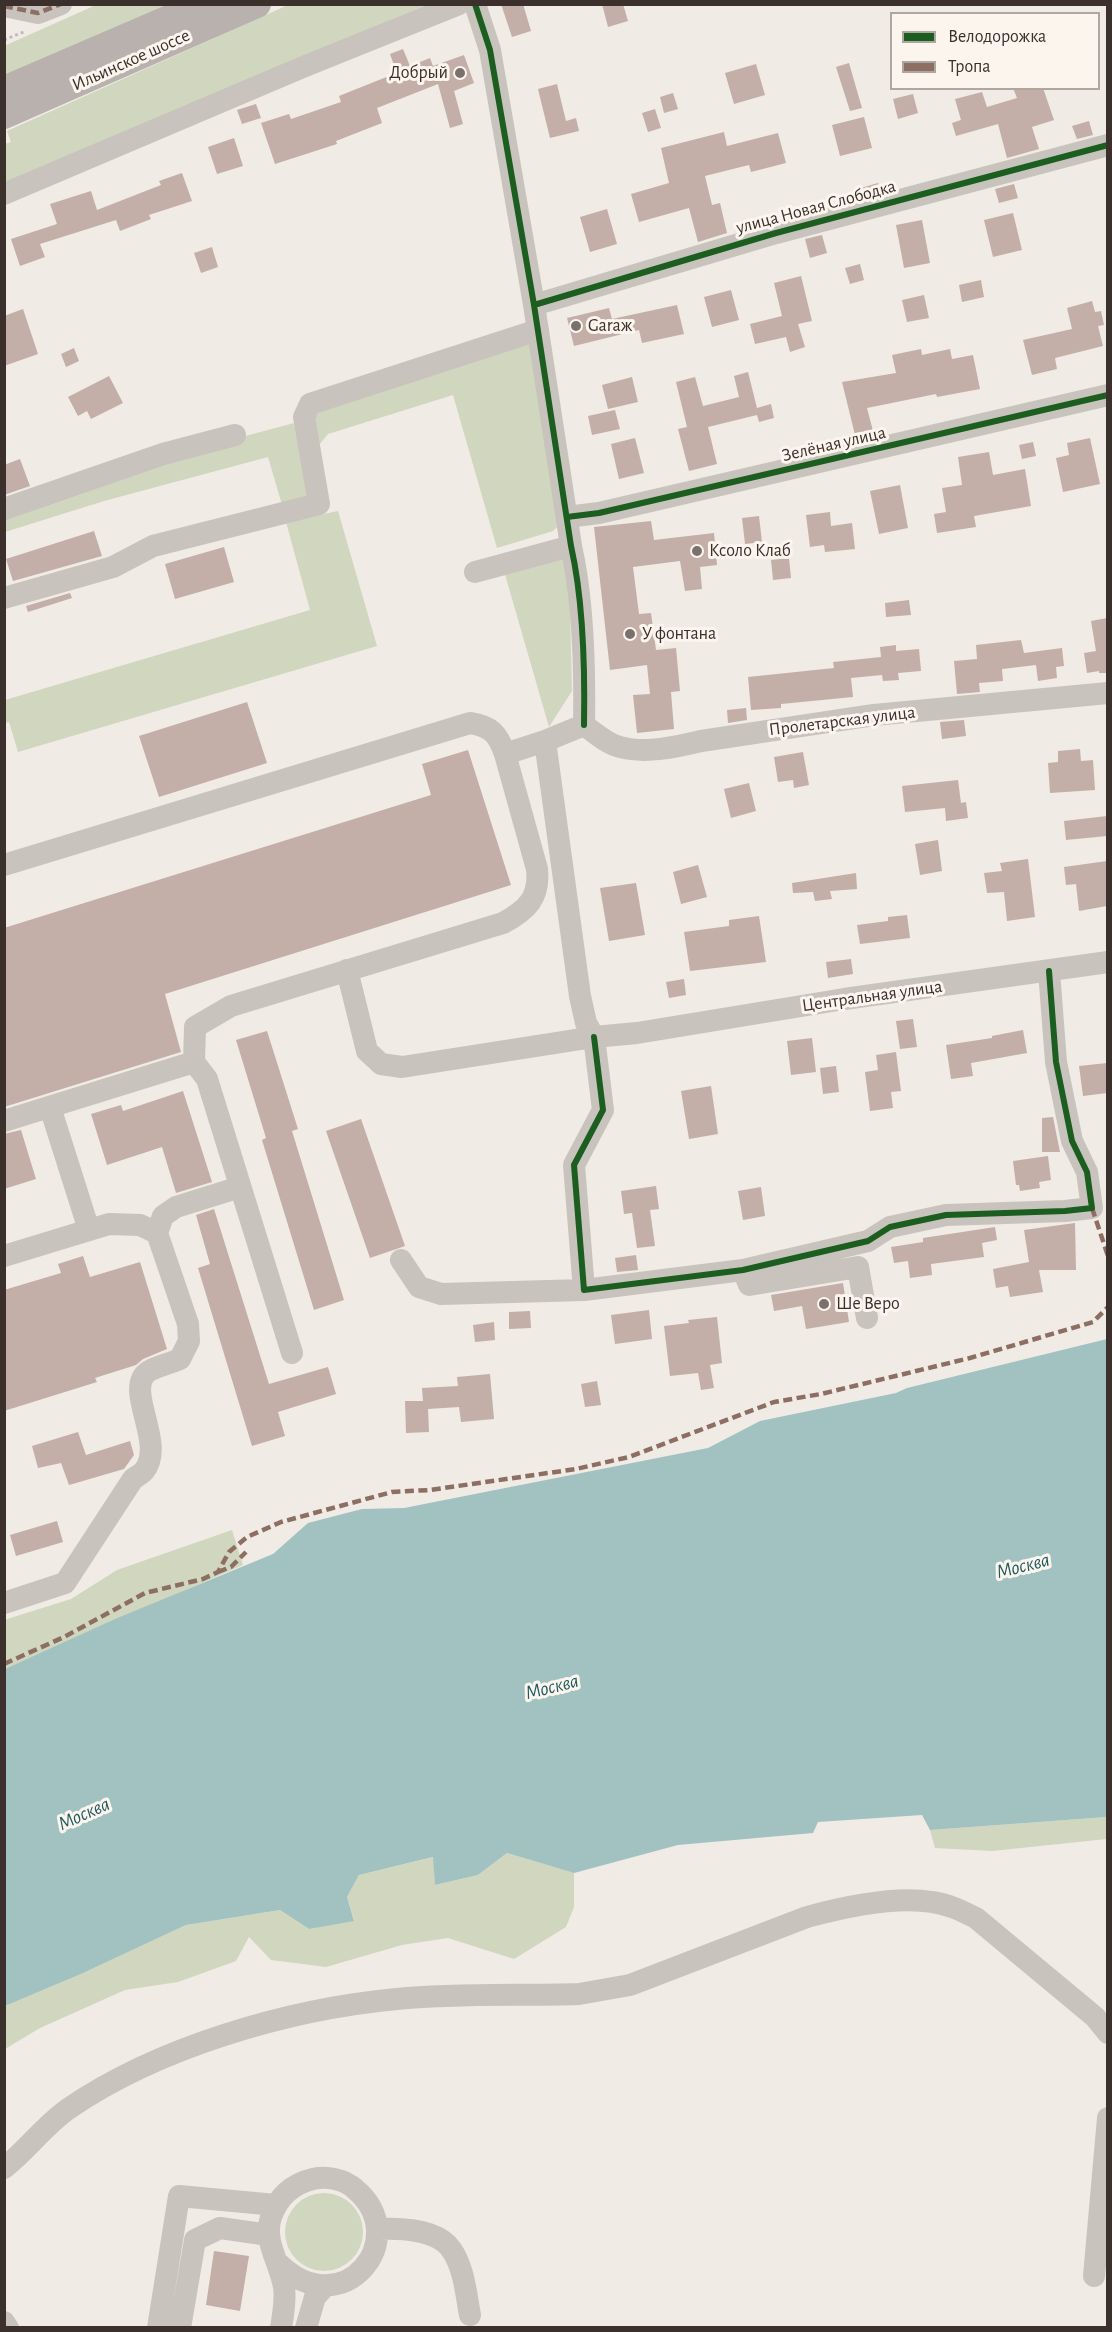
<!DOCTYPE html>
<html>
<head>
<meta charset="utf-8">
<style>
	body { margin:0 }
	#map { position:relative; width:1112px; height:2332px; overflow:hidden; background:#f0ebe5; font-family:"Alegreya Sans",sans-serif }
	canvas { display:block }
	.frame { position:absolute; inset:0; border:6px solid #3b302b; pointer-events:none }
	.legend { position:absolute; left:890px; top:12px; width:210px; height:78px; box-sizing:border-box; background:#fbf5ee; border:2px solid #aea6a0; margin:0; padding:8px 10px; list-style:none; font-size:18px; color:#3b302b }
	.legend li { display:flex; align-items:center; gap:12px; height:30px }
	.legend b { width:30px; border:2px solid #aea6a0 }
</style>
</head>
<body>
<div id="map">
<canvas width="1112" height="2332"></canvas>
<div class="frame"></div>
<ul class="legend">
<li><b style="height:8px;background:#1b5e20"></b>Велодорожка</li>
<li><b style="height:8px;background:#8d6e63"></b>Тропа</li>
</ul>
</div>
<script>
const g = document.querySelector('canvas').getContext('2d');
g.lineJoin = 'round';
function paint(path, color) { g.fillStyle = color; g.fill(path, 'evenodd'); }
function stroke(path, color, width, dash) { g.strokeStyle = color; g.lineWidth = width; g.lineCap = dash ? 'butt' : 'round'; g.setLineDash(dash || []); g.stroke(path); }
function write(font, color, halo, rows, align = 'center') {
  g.font = font + ' "Alegreya Sans",sans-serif'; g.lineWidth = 6; g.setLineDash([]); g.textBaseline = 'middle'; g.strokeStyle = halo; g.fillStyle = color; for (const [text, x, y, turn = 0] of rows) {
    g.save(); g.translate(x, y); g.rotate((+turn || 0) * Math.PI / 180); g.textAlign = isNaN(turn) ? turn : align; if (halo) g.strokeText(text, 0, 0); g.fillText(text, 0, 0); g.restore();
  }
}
const green = new Path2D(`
	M96,5H169L5,75L4,46Z
	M288,5H427L5,183V144L11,142L7,131Z
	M536,339L557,527L553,531L497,548L453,395L328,434L319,445L312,422L320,410Z
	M294,423L308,496L282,505L268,457L104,501L5,532L4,511L163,458Z
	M338,511L377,646L18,752L9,722L5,723V700L310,610L286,522Z
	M559,556L569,567L572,691L549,727L504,571Z
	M232,1530L243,1565L5,1669L4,1620L71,1599L117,1570Z
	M1107,1817V1839L992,1851L935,1848L930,1830Z
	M507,1853L574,1873V1907L566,1927L514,1959L448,1938L402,1945L326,1967L271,1960L249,1937L236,1961L178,1982L125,1990L40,2028L5,2049V2006L81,1974L186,1925L280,1910L309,1929L354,1920L347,1897L359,1875L434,1857L435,1885L478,1875Z
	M285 2232a39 39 0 1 1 78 0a39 39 0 1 1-78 0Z`);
const water = new Path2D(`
	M1107,1339V1817L930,1830L922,1815L818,1822L813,1833L678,1845L574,1873L507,1853L478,1875L435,1885L433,1857L359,1875L347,1897L354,1921L309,1929L280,1910L186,1925L81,1974L5,2006V1669L115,1619L273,1554L308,1523L362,1509L404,1508L708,1448L760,1421L896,1393L907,1388Z`);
const building = new Path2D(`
	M501,4H523L531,31L512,37Z
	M602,4H623L628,21L608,27Z
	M403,49L410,66L430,58L433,66L464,55L474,83L454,91L463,124L450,128L438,84L377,108L382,123L336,141L337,144L275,164L261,123L289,114L291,119L341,102L339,96L389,76L388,74L396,71L390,54Z
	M849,63L862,108L850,111L836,67Z
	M756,64L765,95L734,104L725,73Z
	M557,84L566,121L576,118L579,131L550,138L538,89Z
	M1013,88H1043L1054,120L1032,127L1039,149L1007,158L998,124L956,136L952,123L961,120L955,99L982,92L987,107L1017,98Z
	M673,93L678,109L664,113L660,97Z
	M913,94L918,113L898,119L893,99Z
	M256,104L261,118L242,124L237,110Z
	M655,109L661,128L648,132L642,113Z
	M864,117L872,148L840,156L832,125Z
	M1089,121L1093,135L1077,139L1072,126Z
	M724,132L727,146L778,133L786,163L751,172L749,165L705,176L712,205L720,203L727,233L698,242L689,208L639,222L631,194L669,183L661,148Z
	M234,138L243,166L217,174L208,147Z
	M182,173L192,201L149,215L151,219L120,231L116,220L40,244L45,257L20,266L11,239L57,224L50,204L91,191L97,210L161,185L159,181Z
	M878,183L880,191L863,196L861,188Z
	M1014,184L1018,198L999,203L995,189Z
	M607,209L617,244L590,252L580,217Z
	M1013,213L1022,250L993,257L984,220Z
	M922,220L930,263L904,268L896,225Z
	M822,235L827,253L810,258L805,239Z
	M212,247L218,267L201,273L194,253Z
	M860,264L864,280L850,284L845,268Z
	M801,276L812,321L798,324L805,347L790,352L786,337L755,344L750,324L782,316L774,283Z
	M981,280L984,297L962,302L959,285Z
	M731,290L739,320L712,327L704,297Z
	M924,295L929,318L907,322L902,300Z
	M1092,301L1095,312L1101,311L1104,325L1098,326L1103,346L1055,358L1057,369L1032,375L1023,340L1072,329L1067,308Z
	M677,305L684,334L642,343L639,330L574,346L567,318L609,308L612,319Z
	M23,309L38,354L4,366V316Z
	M74,348L79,361L66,367L61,354Z
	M921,349L922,355L950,349L952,359L973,355L980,389L937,397L936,394L867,408L873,431L855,435L842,382L896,373L892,355Z
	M748,372L757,408L771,404L774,418L759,422L757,415L708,427L717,464L689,471L678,429L687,427L676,382L695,377L703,406L739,397L734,376Z
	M109,376L123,403L91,419L87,411L78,416L68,397Z
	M632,377L638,402L608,409L602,385Z
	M615,410L620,429L592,435L588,416Z
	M635,438L644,473L619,479L611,444Z
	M1090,438L1100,484L1063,492L1056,458L1069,455L1067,443Z
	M1033,442L1036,456L1022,459L1019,445Z
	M989,452L993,475L1025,469L1031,506L974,516L976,527L937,533L934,514L946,512L942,488L962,485L958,457Z
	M20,459L30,486L4,495V465Z
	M900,485L908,528L879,534L870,491Z
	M830,512L831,526L852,523L855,549L825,552L824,545L810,547L806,515Z
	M759,516L762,542L745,544L742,518Z
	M651,521L654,540L714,533L717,565L700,567L702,589L685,591L680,561L633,567L639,614L651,613L656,650L676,648L680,691L671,692L674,729L637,733L633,695L650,694L647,665L610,670L594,527Z
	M94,531L102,556L13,581L6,559Z
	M224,547L234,582L175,599L165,564Z
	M789,558L791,578L773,580L771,560Z
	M70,593L72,598L28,612L26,606Z
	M909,600L911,615L886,617L885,603Z
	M1107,618V673H1099V671L1087,673L1084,653L1096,651L1091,621Z
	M1021,640L1024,653L1062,648L1064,666L1056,667L1057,678L1038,681L1036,665L1002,669L1003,681L979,683L980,692L957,694L954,661L977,659L976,645Z
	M896,645V651L919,649L921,671L898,673L899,680L883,681L882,675L851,678L853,697L781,704V708L751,710L748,677L834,668L833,662L881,657L880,647Z
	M247,702L267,763L159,797L139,736Z
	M746,708L747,720L728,723L727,710Z
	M964,720L966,736L942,739L940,722Z
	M1080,749L1081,761L1093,760L1095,790L1050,793L1048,763L1058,762V751Z
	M468,750L511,885L165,994L181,1052L4,1107V928L431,795L422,764Z
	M803,752L809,785L794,788L793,780L778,782L774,757Z
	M958,780L961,803L966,802L968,818L946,821L945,808L905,812L902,786Z
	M749,783L756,811L731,818L724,789Z
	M1107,816V836L1066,840L1064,821Z
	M938,840L942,871L920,875L915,844Z
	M1028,859L1035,917L1007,921L1004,892L987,893L984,873L1002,871L1000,863Z
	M1107,861V906L1079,911L1076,884L1066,885L1064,867Z
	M698,865L707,897L681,904L673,872Z
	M856,873L857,889L830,891L832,899L815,901L813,892L793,893L792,883Z
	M636,883L645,935L609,941L600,888Z
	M907,915L910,938L860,944L857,925L888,921V917Z
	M759,916L766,962L690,971L684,932L729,926V920Z
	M851,959L853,974L828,978L826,962Z
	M684,979L686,995L669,998L666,982Z
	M913,1019L917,1047L900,1049L896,1021Z
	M1023,1030L1027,1053L971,1063L973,1076L951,1079L946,1045L992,1038V1036Z
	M267,1031L298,1129L292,1131L344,1300L314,1310L262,1140L266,1138L236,1040Z
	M812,1038L816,1072L791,1075L787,1041Z
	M896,1052L901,1091L891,1092L893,1108L870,1111L865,1072L878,1070L876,1055Z
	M1107,1063V1093L1083,1096L1079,1066Z
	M836,1066L839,1092L823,1094L820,1068Z
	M711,1086L718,1134L689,1139L681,1091Z
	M183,1091L212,1182L176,1193L162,1147L107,1165L91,1114L121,1105L123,1111Z
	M1053,1117L1060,1152H1042V1118Z
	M361,1119L405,1246L370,1258L326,1131Z
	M21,1130L36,1179L4,1189V1134Z
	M1048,1156L1051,1180L1039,1182L1040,1188L1020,1191L1019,1185H1016L1013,1161Z
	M656,1186L659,1209L650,1210L655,1246L637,1248L632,1213L624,1214L621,1191Z
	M761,1187L765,1216L743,1220L738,1191Z
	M214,1209L269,1384L328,1367L336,1394L278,1412L285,1436L252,1446L198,1268L210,1264L196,1215Z
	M1075,1223L1076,1270H1039L1043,1292L1010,1297L1008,1286L996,1288L993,1269L1029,1262L1024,1230Z
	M995,1227L997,1240L982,1243L984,1257L931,1264L932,1275L910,1278L908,1261L894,1263L891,1247L923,1242V1238Z
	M636,1255L638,1270L617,1272L615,1258Z
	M83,1256L90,1277L140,1262L167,1349L143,1359L136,1365L95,1378L97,1382L4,1411V1290L61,1273L58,1264Z
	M843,1283L849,1322L806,1329L802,1306L774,1311L771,1295Z
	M649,1310L652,1339L615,1344L611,1315Z
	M530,1311L531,1328L509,1329V1312Z
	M717,1317L722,1363L710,1365L714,1388L701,1390L698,1373L670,1376L664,1326L689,1323L688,1320Z
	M494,1322L495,1340L475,1342L473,1325Z
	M490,1374L494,1419L461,1422L459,1407L428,1409L429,1432L406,1433L405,1401H423L422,1388L458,1386L457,1377Z
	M597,1381L601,1405L585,1407L581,1384Z
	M78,1432L86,1455L130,1441L134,1455L124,1469L69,1485L61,1463L38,1468L32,1446Z
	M57,1521L63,1542L16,1556L10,1535Z
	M214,2251L249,2256L240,2311L206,2305Z`);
const path = new Path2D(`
	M4,40L26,31`);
const minor = new Path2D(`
	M475,4L490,50L534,305L571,546C583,599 585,670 584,725
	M4,6L38,13L61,4
	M4,194L303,67L459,4
	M534,305L776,233L1108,145
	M4,509L163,454L235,435
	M567,517L599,513L1108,395
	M475,572L571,546
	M4,598L113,567L153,546L319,504L304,417L310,404L538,330
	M584,725L545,741L580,996L586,1023L594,1037L637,1033L844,999L1108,962
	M584,725C595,733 607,744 620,747C646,754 676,747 701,741L874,715L1108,693
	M4,865L470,723C491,726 498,734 505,754L545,741
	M347,970L367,1051L381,1064L402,1067L594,1037L603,1110L574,1165L584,1290L743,1270L868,1241L890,1227L946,1215L1065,1211L1092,1208L1087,1172L1072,1141L1056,1062L1049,971
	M194,1062L207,1079L292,1353
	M50,1107L89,1230
	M4,1121L194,1062L195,1027L231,1006L503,923C527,910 540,898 537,869L505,754
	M157,1233L163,1216L176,1207L240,1187
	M4,1256L109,1224L140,1225L157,1233L188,1324L189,1341L180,1359C171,1363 158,1366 149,1371C122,1388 167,1443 144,1471C141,1474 136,1477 133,1479L65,1583L4,1603
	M401,1260L419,1287L441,1294L584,1290
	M743,1270L749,1285L858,1267L867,1318
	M4,2168C27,2150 44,2126 68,2109C158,2047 289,2009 397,1999C457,1993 519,1996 579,1994L630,1985L807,1917C844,1907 895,1896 932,1902C948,1904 962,1911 976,1918L1095,2017L1108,2033
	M378,2229C399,2228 437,2229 451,2249C464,2267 466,2294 470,2315
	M279,2264C343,2326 414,2238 355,2189C344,2179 327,2176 313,2179C292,2184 278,2197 271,2217C263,2241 280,2263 284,2287C286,2300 283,2315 281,2328
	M1094,2276L1108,2118
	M4,2322L8,2328
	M158,2328L179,2196L276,2205
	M180,2328L195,2240L220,2228L269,2235
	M306,2328L315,2297L325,2286`);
const major = new Path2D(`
	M4,90L204,4
	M4,115L257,4`);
const quiet = new Path2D(`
	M4,6L38,13L61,4
	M1092,1208L1108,1256
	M218,1572L231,1567L246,1552
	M4,1664L64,1637L145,1593L203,1579L218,1572L229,1552L247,1537L281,1522L392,1492L430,1490L576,1469L629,1457L774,1402L821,1394L970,1358L1093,1322L1108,1307`);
const cycleway = new Path2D(`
	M475,4L490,50L534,305L571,546C583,599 585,670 584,725
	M534,305L776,233L1108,145
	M567,517L599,513L1108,395
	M594,1037L603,1110L574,1165L584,1290L743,1270L868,1241L890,1227L946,1215L1065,1211L1092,1208L1087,1172L1072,1141L1056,1062L1049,971`);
const markers = [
	[460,73,6,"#7a716c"],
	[576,326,6,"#7a716c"],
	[697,551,6,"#7a716c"],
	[630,634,6,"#7a716c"],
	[824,1304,6,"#7a716c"]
];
const streetNames = [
	["Ильинское шоссе",131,60,-24],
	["улица Новая Слободка",816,207,-15],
	["Зелёная улица",834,444,-13],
	["Пролетарская улица",842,721,-7],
	["Центральная улица",872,996,-8]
];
const poiNames = [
	["Добрый",448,73,"right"],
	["Garaж",588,326],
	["Ксоло Клаб",709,551],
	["У фонтана",642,634],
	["Ше Веро",836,1304]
];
const waterNames = [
	["Москва",1023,1566,-14],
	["Москва",552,1687,-14],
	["Москва",84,1814,-24]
];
paint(green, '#d1d6bf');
paint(water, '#a1c2c1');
paint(building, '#c3afa7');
stroke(path, '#c2bbb6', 3, [3, 3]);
stroke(minor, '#c9c3be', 22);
stroke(major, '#b8b1ad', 28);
stroke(quiet, '#8d6e63', 4.5, [9, 4.5]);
stroke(cycleway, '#1b5e20', 6);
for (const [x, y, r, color] of markers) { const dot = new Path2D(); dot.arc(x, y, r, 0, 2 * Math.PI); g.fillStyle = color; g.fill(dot); stroke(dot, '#fbf5ee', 2); }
write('18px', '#3b302b', '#fbf5ee', streetNames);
write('18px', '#3b302b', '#fbf5ee', poiNames, 'left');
write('italic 20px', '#1f5a5e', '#fbf5ee', waterNames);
</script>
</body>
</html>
